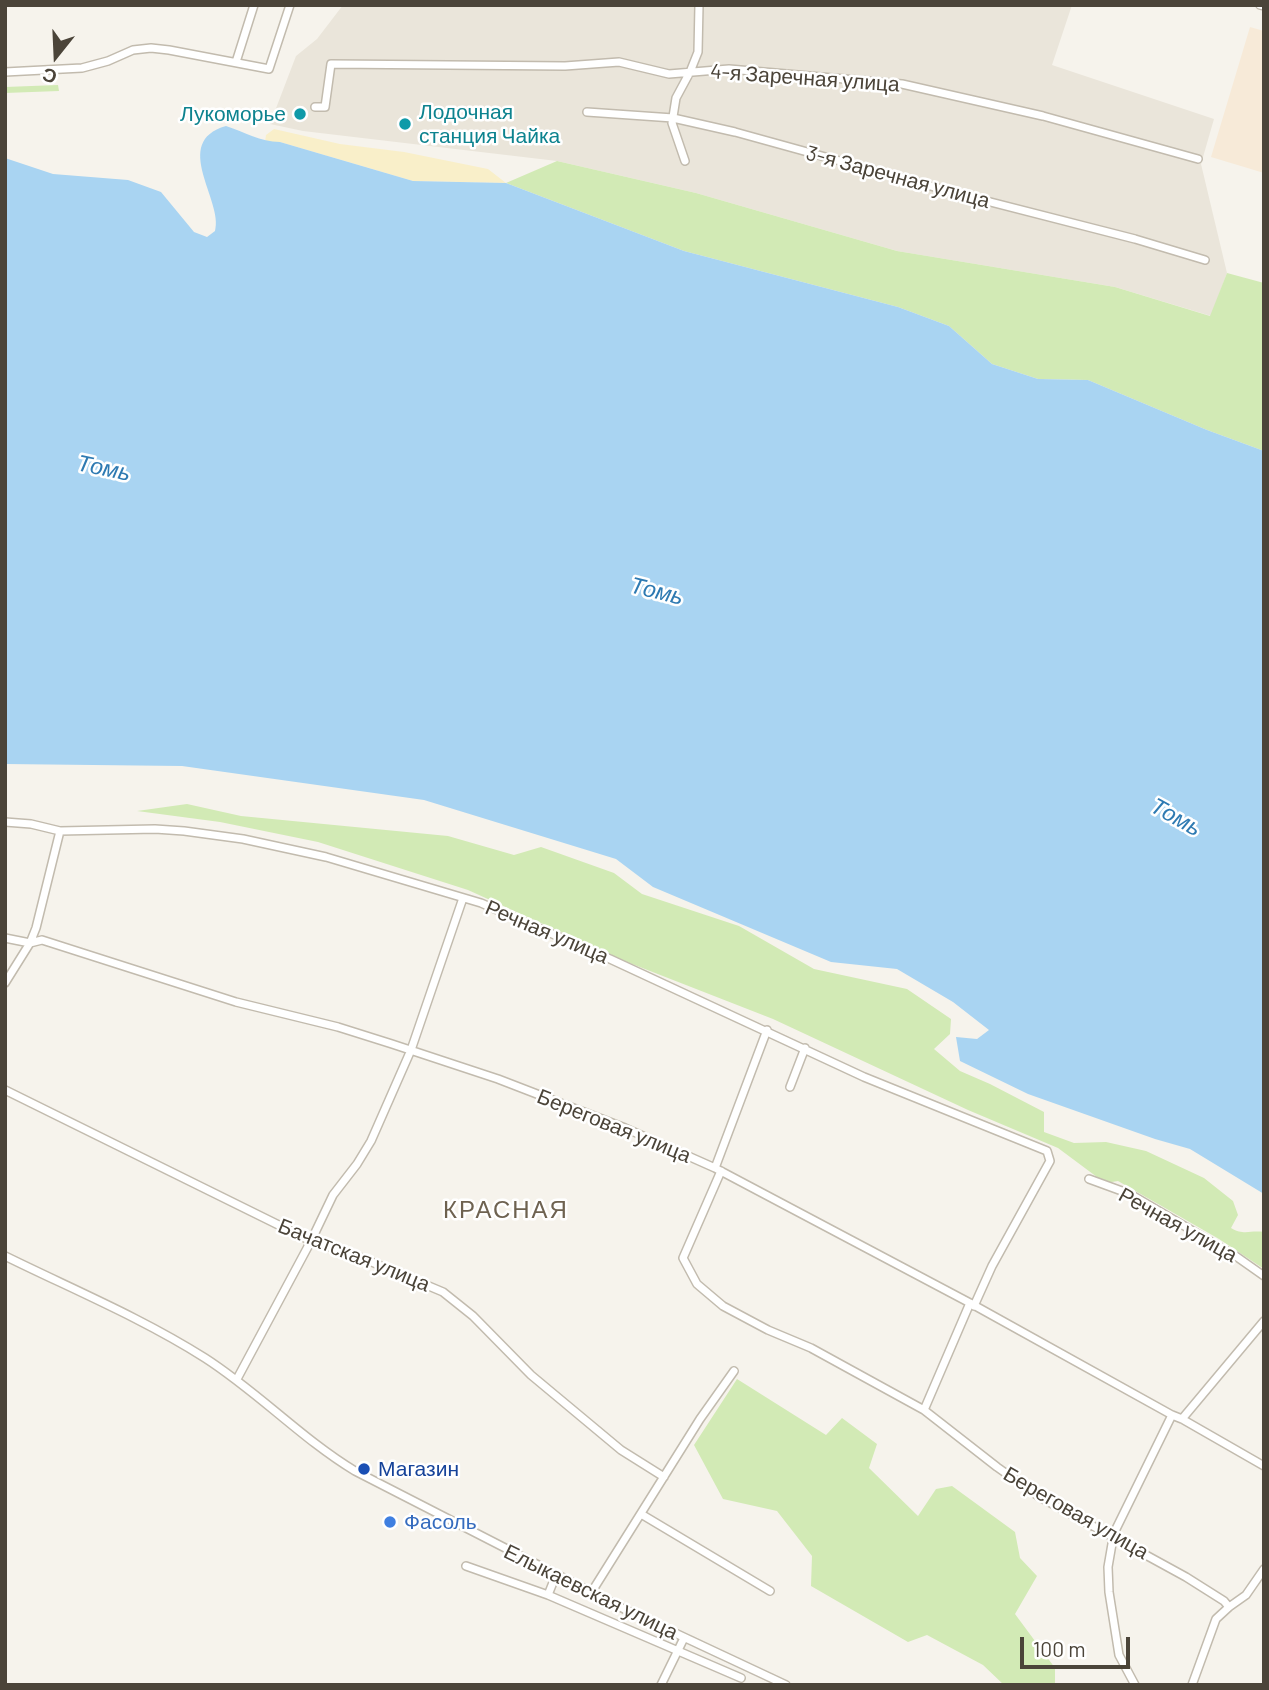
<!DOCTYPE html>
<html>
<head>
<meta charset="utf-8">
<style>
	body { margin:0 }
	#map { position:relative; width:1269px; height:1690px; overflow:hidden; background:#f6f3ec; font-family:Barlow,sans-serif }
	canvas { display:block }
	.frame { position:absolute; inset:0; border:7px solid #4b4439; pointer-events:none }
	.north { position:absolute; left:21px; top:21px; width:70px; height:70px; -webkit-text-stroke:5px #fff; paint-order:stroke; rotate:198deg; font-size:19px; font-weight:700; line-height:28px; text-align:center; color:#4b4439 }
	.north::after { content:''; display:block; margin:auto; width:24px; height:32px; background:#4b4439; clip-path:polygon(50% 0,100% 100%,50% 72%,0 100%) }
	.scale { position:absolute; left:1020px; top:1637px; width:110px; height:32px; box-sizing:border-box; border:4px solid #4b4439; border-top:0; padding-left:9px; font-size:21px; line-height:24px; white-space:nowrap; color:#4b4439; -webkit-text-stroke:5px #fff; paint-order:stroke }
</style>
</head>
<body>
<div id="map">
<canvas width="1269" height="1690"></canvas>
<div class="frame"></div>
<div class="north">С</div>
<div class="scale">100 m</div>
</div>
<script>
const g = document.querySelector('canvas').getContext('2d');
g.lineJoin = 'round';
function paint(path, color) { g.fillStyle = color; g.fill(path, 'evenodd'); }
function stroke(path, color, width, dash) { g.strokeStyle = color; g.lineWidth = width; g.lineCap = dash ? 'butt' : 'round'; g.setLineDash(dash || []); g.stroke(path); }
function write(font, color, halo, rows, align = 'center') {
  g.font = font + ' Barlow,sans-serif'; g.lineWidth = 5; g.setLineDash([]); g.textBaseline = 'middle'; g.strokeStyle = halo; g.fillStyle = color; for (const [text, x, y, turn = 0] of rows) {
    g.save(); g.translate(x, y); g.rotate((+turn || 0) * Math.PI / 180); g.textAlign = isNaN(turn) ? turn : align; if (halo) g.strokeText(text, 0, 0); g.fillText(text, 0, 0); g.restore();
  }
}
const residential = new Path2D(`
	M343,5H1072L1052,65L1214,119L1201,164L1227,273L1211,316L1115,287L897,251L696,193L557,161L303,131L270,124L296,56L317,39Z`);
const commercial = new Path2D(`
	M1250,27L1264,31V173L1211,157Z`);
const green = new Path2D(`
	M58,85L59,91L5,93V87Z
	M557,161L696,193L897,251L1115,287L1210,316L1227,273L1264,283V451L1207,430L1088,380L1038,379L992,364L949,326L898,307L684,251L506,183Z
	M187,804L241,816L448,836L514,855L541,847L614,873L642,894L739,926L814,969L907,989L951,1019L950,1034L934,1049L960,1071L990,1084L1044,1112V1132L1074,1143L1106,1142L1146,1151L1204,1178L1233,1201L1238,1215L1231,1228C1245,1236 1249,1230 1264,1232V1269L1219,1239L1118,1181L1105,1183L1058,1148L968,1110L773,1019L627,962L468,890L318,842L220,822L137,811Z
	M737,1379L826,1435L842,1418L877,1444L869,1468L918,1516L936,1489L952,1486L1015,1532L1020,1558L1037,1576L1015,1614L1055,1668V1685H1004L983,1665L927,1635L908,1642L811,1586L812,1556L777,1511L723,1499L694,1445Z`);
const sand = new Path2D(`
	M274,129L340,144L404,152L488,169L506,183L413,181L280,142H265L266,135Z`);
const water = new Path2D(`
	M226,126C245,132 260,142 280,142L413,181L506,183L684,251L898,307L949,326L992,364L1038,379L1088,380L1207,430L1264,451V1194L1190,1149L1155,1139L1028,1094L960,1061L956,1037L977,1039L989,1030L953,1002L897,969L831,962L653,887L616,859L424,800L182,766L5,764V158L53,174L128,180L161,192L194,232L207,237L215,231C224,201 170,142 226,126Z`);
const minor = new Path2D(`
	M1260,5L1264,6
	M236,62L254,5
	M5,72L82,68L108,61L133,50L151,48L169,50L269,69L290,5
	M315,107H325L331,64L565,66L619,62L669,74L729,69L902,84L1043,116L1198,159
	M587,112L673,118L735,132L963,195L1135,239L1205,260
	M685,161L672,123L676,98L690,72L698,52L699,5
	M5,822L31,824L60,831L155,829L184,831L243,839L326,857L481,903L610,959L864,1077L1047,1151L1050,1161L992,1266L974,1306
	M5,938L30,943L42,940L236,1002L338,1027L392,1044L498,1079L625,1128L715,1168L970,1303L1172,1415L1182,1419L1264,1466
	M5,983L30,943L36,928L60,831
	M790,1087L805,1048
	M5,1090L311,1241L355,1255L443,1292L473,1316L531,1375L621,1450L664,1477
	M715,1168L767,1030
	M721,1171L683,1258L697,1284L723,1306L768,1330L811,1348L924,1410L997,1467L1038,1496L1186,1577L1224,1601L1229,1607
	M1089,1179L1130,1194L1237,1257L1264,1276
	M5,1256C72,1289 142,1318 205,1358C258,1392 302,1439 355,1471L628,1611L786,1685
	M237,1379L311,1241L333,1195L357,1164L371,1141L411,1050L463,898
	M924,1410L970,1303
	M1182,1419L1264,1321
	M641,1514L770,1591
	M466,1566L548,1595L741,1678
	M591,1593L700,1419L734,1371
	M548,1595L556,1575
	M661,1685L684,1638
	M1135,1685L1119,1655L1109,1592L1108,1567L1113,1538L1116,1529L1172,1415
	M1192,1685L1216,1619L1229,1607L1246,1595L1264,1569`);
const markers = [
	[300,114,7,"#0f9aa8"],
	[405,124,7,"#0f9aa8"],
	[364,1469,7,"#1a4fb4"],
	[390,1522,7,"#3f7fe0"]
];
const streetNames = [
	["4-я Заречная улица",805,78,4],
	["3-я Заречная улица",898,177,15],
	["Речная улица",547,932,23],
	["Береговая улица",614,1126,22],
	["Речная улица",1178,1225,29],
	["Бачатская улица",354,1255,22],
	["Береговая улица",1076,1513,30],
	["Елыкаевская улица",591,1592,26]
];
const cultureNames = [
	["Лодочная",419,112],
	["станция Чайка",419,136],
	["Лукоморье",286,114,"right"]
];
const transitNames = [
	["Магазин",378,1469]
];
const shopNames = [
	["Фасоль",404,1522]
];
const waterNames = [
	["Томь",104,468,12],
	["Томь",657,591,14],
	["Томь",1176,817,29]
];
const quarterNames = [
	["КРАСНАЯ",506,1210]
];
paint(residential, '#eae5da');
paint(commercial, '#f7ead8');
paint(green, '#d2eab5');
paint(sand, '#f9efc9');
paint(water, '#a9d4f2');
stroke(minor, '#c2bbae', 10);
stroke(minor, '#fff', 7);
for (const [x, y, r, color] of markers) { const dot = new Path2D(); dot.arc(x, y, r, 0, 2 * Math.PI); g.fillStyle = color; g.fill(dot); stroke(dot, '#fff', 2.5); }
write('21px', '#4b4439', '#fff', streetNames);
write('21px', '#0d838f', '#fff', cultureNames, 'left');
write('21px', '#164399', '#fff', transitNames, 'left');
write('21px', '#366cbe', '#fff', shopNames, 'left');
write('italic 23px', '#2e7ab2', '#fff', waterNames);
g.letterSpacing = '2px';
write('24px', '#6e6250', '#fff', quarterNames);
g.letterSpacing = '0px';
</script>
</body>
</html>
